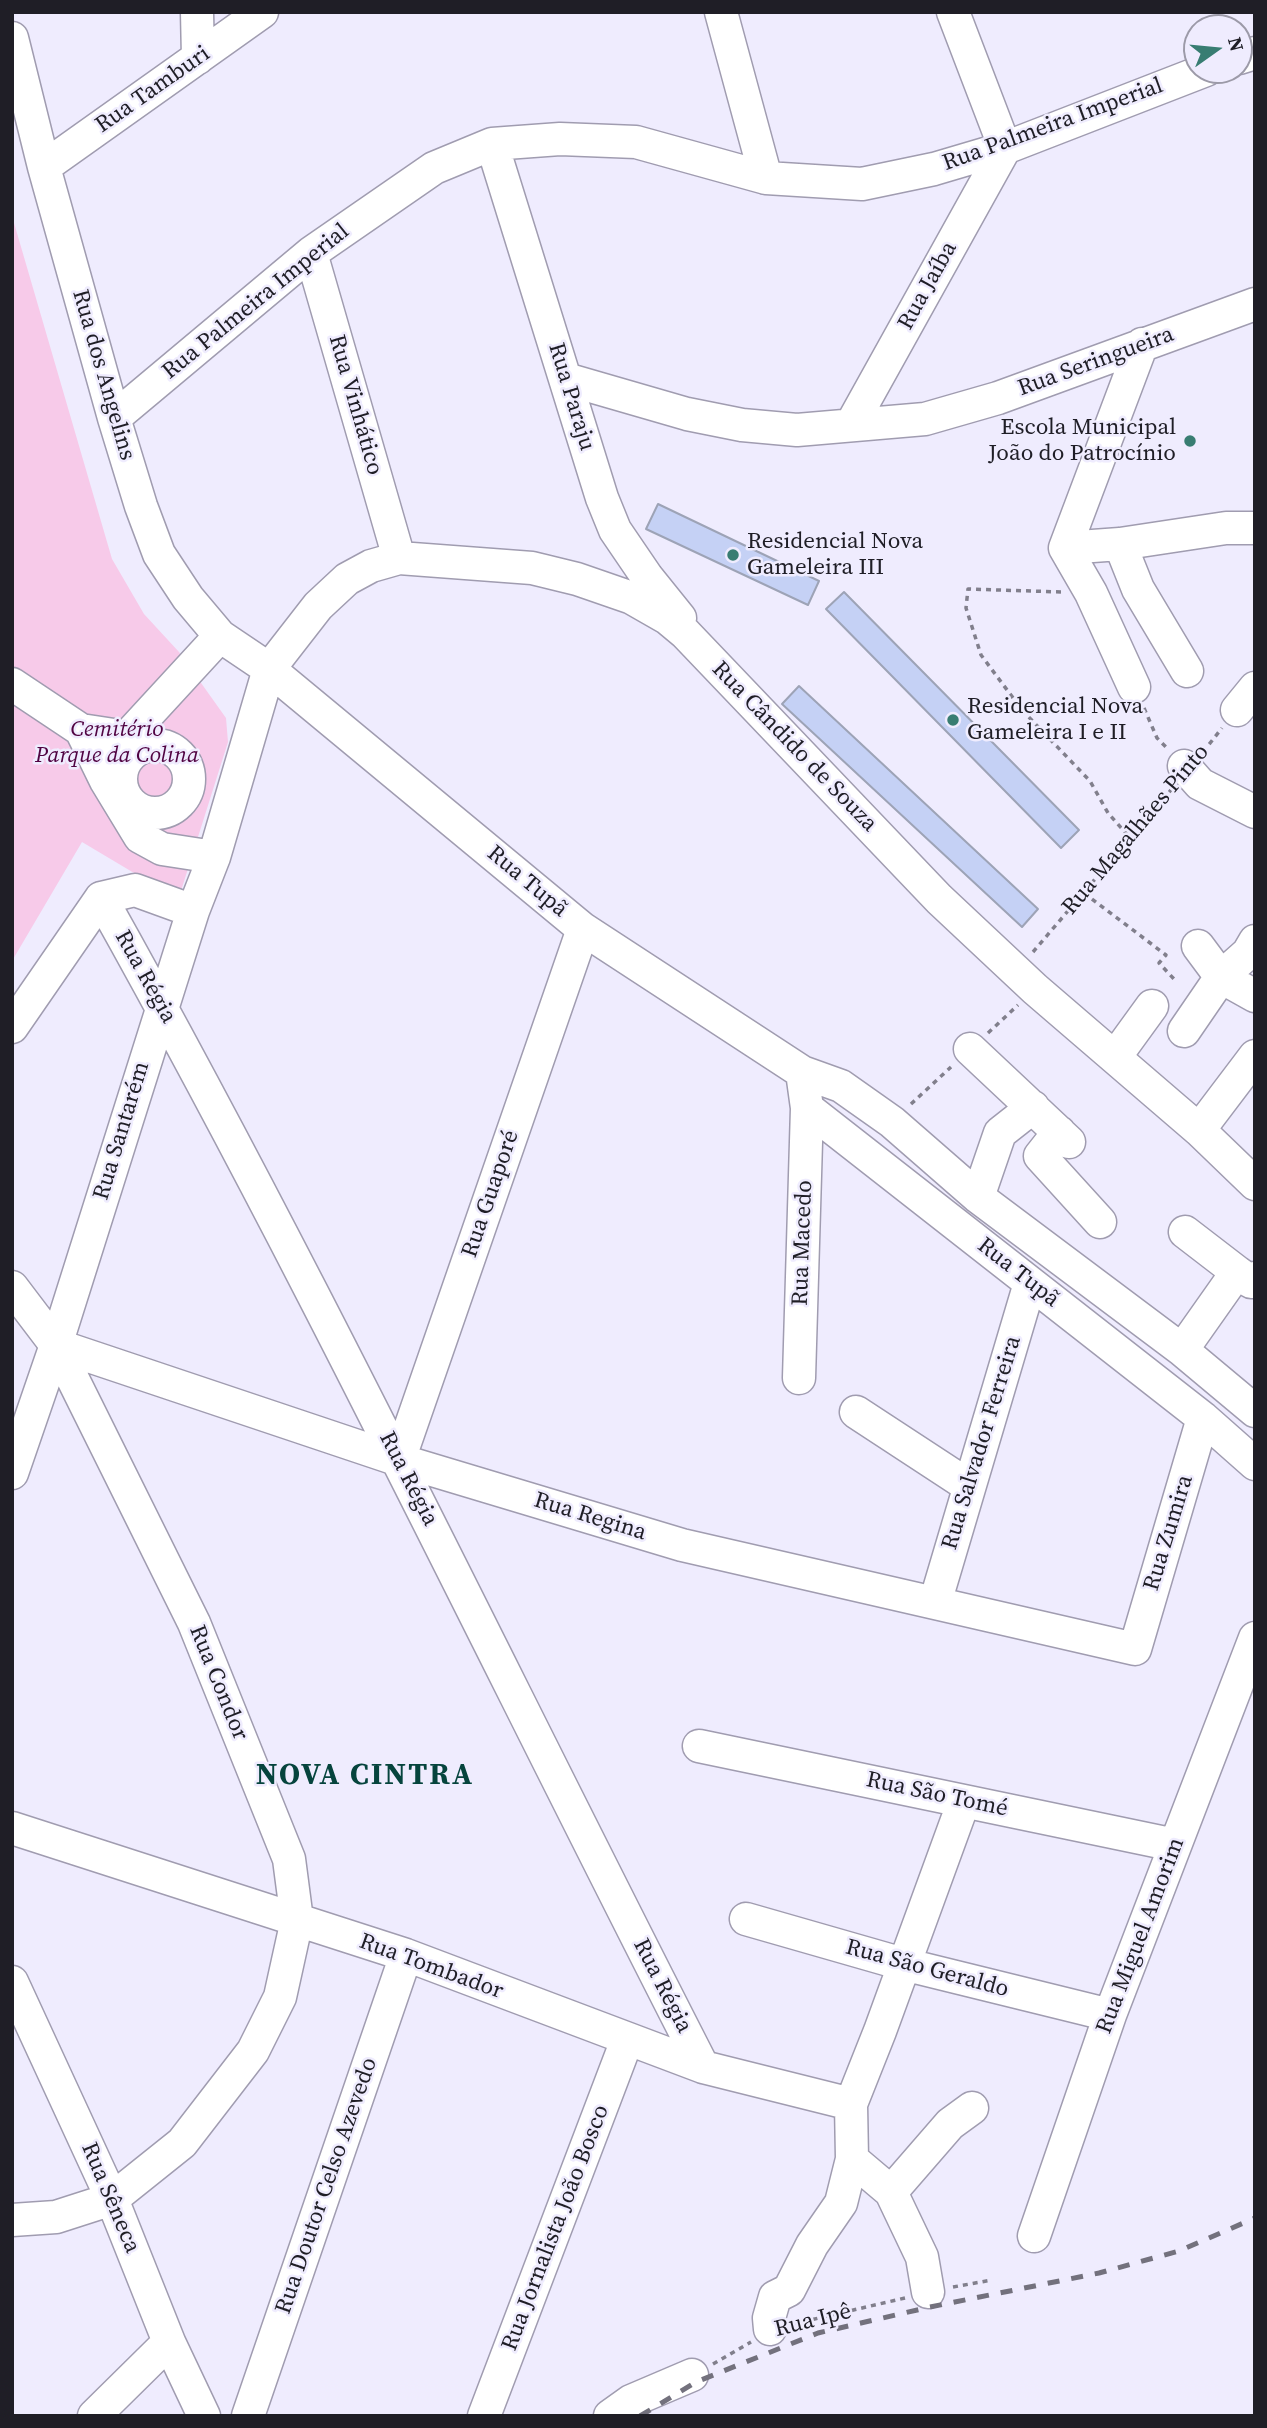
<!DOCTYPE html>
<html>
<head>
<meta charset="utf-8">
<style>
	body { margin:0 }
	#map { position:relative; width:1267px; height:2428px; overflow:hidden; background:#efecfe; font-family:"Source Serif 4",serif }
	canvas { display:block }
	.frame { position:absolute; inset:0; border:14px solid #1f1e26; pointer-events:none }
	.north { position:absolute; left:1183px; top:14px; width:70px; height:70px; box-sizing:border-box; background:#efecfe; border:2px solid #9c9aa8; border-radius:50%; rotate:75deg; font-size:19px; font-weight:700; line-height:28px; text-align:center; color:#1f1e26 }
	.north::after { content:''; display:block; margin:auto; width:24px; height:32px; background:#387d72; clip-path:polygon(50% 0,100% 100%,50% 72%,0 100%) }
</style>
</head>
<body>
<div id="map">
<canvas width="1267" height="2428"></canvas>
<div class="frame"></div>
<div class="north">N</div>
</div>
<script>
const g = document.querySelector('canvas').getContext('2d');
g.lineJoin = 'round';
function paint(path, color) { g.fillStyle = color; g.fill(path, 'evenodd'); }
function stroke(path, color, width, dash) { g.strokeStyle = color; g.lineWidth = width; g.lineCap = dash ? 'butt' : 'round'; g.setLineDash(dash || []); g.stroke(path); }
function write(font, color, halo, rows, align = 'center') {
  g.font = font + ' "Source Serif 4",serif'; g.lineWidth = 5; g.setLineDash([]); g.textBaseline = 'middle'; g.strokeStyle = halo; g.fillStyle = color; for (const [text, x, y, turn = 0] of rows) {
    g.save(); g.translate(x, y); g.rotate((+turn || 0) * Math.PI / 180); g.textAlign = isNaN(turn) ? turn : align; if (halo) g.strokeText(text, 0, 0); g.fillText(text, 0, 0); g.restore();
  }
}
const green = new Path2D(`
	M12,216L112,559L144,614L179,652L226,718L228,742L180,894L171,895L82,842L12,961Z`);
const building = new Path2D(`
	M658,504L819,581L808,605L646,529Z
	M844,592L1079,830L1061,848L826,609Z
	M799,686L1038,909L1022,927L782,704Z`);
const path = new Path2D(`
	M1061,592L968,589L966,608L981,655L1022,710L1090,781L1108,813L1131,839
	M1144,708L1157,738L1168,749
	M1203,752L1222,728
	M1084,893L1166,955L1159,963L1174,979
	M1033,952L1171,790
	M988,1033L1018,1005
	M911,1104L951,1067
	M953,2287L992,2280
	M793,2324L905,2298
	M713,2364L751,2342`);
const minor = new Path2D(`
	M197,12L198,58
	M721,12L766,178
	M953,12L1005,148
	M12,38L44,167L114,418L141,506L159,554L188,598L220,636L269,669L583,929L802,1072L841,1086L892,1122L978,1197L1182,1350L1255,1411
	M1239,58L1255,53
	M492,144L602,498L615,530L647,577L680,618
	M44,167L262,12
	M311,253L399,558
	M566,379L687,414L742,425L797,430L925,419L998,398L1255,304
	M114,418L311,253L434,168L492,144L560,139L636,142L766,178L862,184L934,169L1005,148L1206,70
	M851,425L1005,148
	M1120,544L1138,589L1187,671
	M1065,548L1142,344
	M1065,548L1120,544L1226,528H1255
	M1065,548L1091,593L1134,687
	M12,684L81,730
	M1237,710L1255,688
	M121 779a34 34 0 1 1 68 0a34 34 0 1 1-68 0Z
	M145,746L127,737L81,730L106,781L140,837L162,849L214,857
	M119,754L127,737L220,636
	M1184,766L1200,784L1255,812
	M101,898C315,1280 503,1677 703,2067
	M1198,946L1221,977L1255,996
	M12,1027L101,898L135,890L193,911
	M1184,1031L1221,977L1248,953L1255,941
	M970,1049L1069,1142
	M1115,1057L1152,1006
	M802,1072L807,1108L1203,1418L1255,1464
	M1199,1130L1255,1056
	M1059,1132L1040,1156L1100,1222
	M978,1197L1000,1133L1033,1107
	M1185,1232L1237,1272
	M12,1287L56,1345L194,1623L289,1859L297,1920L280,1997L253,2051L182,2143L112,2199L56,2217L12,2220
	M56,1345L399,1460L682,1545L1135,1649L1203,1418
	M1182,1350L1237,1272L1251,1282L1255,1278
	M799,1378L807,1108
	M856,1412L969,1486
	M399,1460L583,929
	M12,1473L56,1345L193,911L214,857L269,669L318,606L347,579L371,566L399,558L532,568L577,579L632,598L667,618L685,633L939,899L1035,989L1199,1130L1255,1184
	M935,1603L1030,1283
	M699,1746L1175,1845
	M12,1828L406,1955L703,2067L851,2104
	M746,1919L903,1964L1110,2015
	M12,1982L112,2199L169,2342L204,2416
	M891,2192L950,2124L972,2108
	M1034,2236L1110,2015L1255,1638
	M928,2292L922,2257L891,2192L852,2159L851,2104L880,2031L964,1801
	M770,2329L769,2318L775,2297L789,2290L812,2245L841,2203L852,2159
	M94,2416L169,2342
	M248,2416L406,1955
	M484,2416L627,2040
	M610,2416L631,2401L692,2375`);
const rail = new Path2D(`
	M640,2416L696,2382L818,2333L930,2307L1099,2273L1179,2251L1255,2218`);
const markers = [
	[1190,441,7,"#387d72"],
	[733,555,7,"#387d72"],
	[953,720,7,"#387d72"]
];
const streetNames = [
	["Rua Tamburi",153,90,-35],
	["Rua Palmeira Imperial",1053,125,-20],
	["Rua Jaíba",928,286,-61],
	["Rua Palmeira Imperial",256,302,-39],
	["Rua Seringueira",1096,362,-20],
	["Rua dos Angelins",103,375,74],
	["Rua Paraju",571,397,73],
	["Rua Vinhático",355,405,74],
	["Rua Cândido de Souza",794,747,46],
	["Rua Magalhães Pinto",1136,830,-50],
	["Rua Tupã",527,882,40],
	["Rua Régia",145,977,61],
	["Rua Santarém",122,1131,-73],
	["Rua Guaporé",491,1194,-71],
	["Rua Macedo",803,1243,-88],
	["Rua Tupã",1018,1273,38],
	["Rua Salvador Ferreira",982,1443,-73],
	["Rua Régia",408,1479,63],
	["Rua Regina",590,1517,17],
	["Rua Zumira",1169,1533,-73],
	["Rua Condor",218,1683,68],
	["Rua São Tomé",937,1795,12],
	["Rua Miguel Amorim",1141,1936,-69],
	["Rua Tombador",431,1967,20],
	["Rua São Geraldo",927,1969,15],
	["Rua Régia",662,1986,63],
	["Rua Doutor Celso Azevedo",327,2186,-71],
	["Rua Sêneca",110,2198,67],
	["Rua Jornalista João Bosco",556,2228,-69],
	["Rua Ipê",813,2321,-14]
];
const poiNames = [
	["Escola Municipal",1176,428,"right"],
	["João do Patrocínio",1176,454,"right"],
	["Residencial Nova",747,542],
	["Gameleira III",747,568],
	["Residencial Nova",967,707],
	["Gameleira I e II",967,733]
];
const parkNames = [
	["Cemitério",117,730],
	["Parque da Colina",117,756]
];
const districtNames = [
	["NOVA CINTRA",365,1776]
];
paint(green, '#f7cae9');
paint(building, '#c5d1f5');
stroke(building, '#9da3b6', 2);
stroke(minor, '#a09cb0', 35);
stroke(path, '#817f8c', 3.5, [5, 5]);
stroke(minor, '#fff', 32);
stroke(rail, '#73717d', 5, [12, 12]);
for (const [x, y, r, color] of markers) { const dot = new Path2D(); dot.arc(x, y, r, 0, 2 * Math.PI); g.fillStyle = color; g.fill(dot); stroke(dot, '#efecfe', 2.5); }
write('23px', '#1f1e26', '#efecfe', streetNames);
write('23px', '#1f1e26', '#efecfe', poiNames, 'left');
write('italic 23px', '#500342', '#efecfe', parkNames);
g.letterSpacing = '2px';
write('bold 30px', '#06443d', '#efecfe', districtNames);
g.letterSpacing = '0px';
</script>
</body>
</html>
